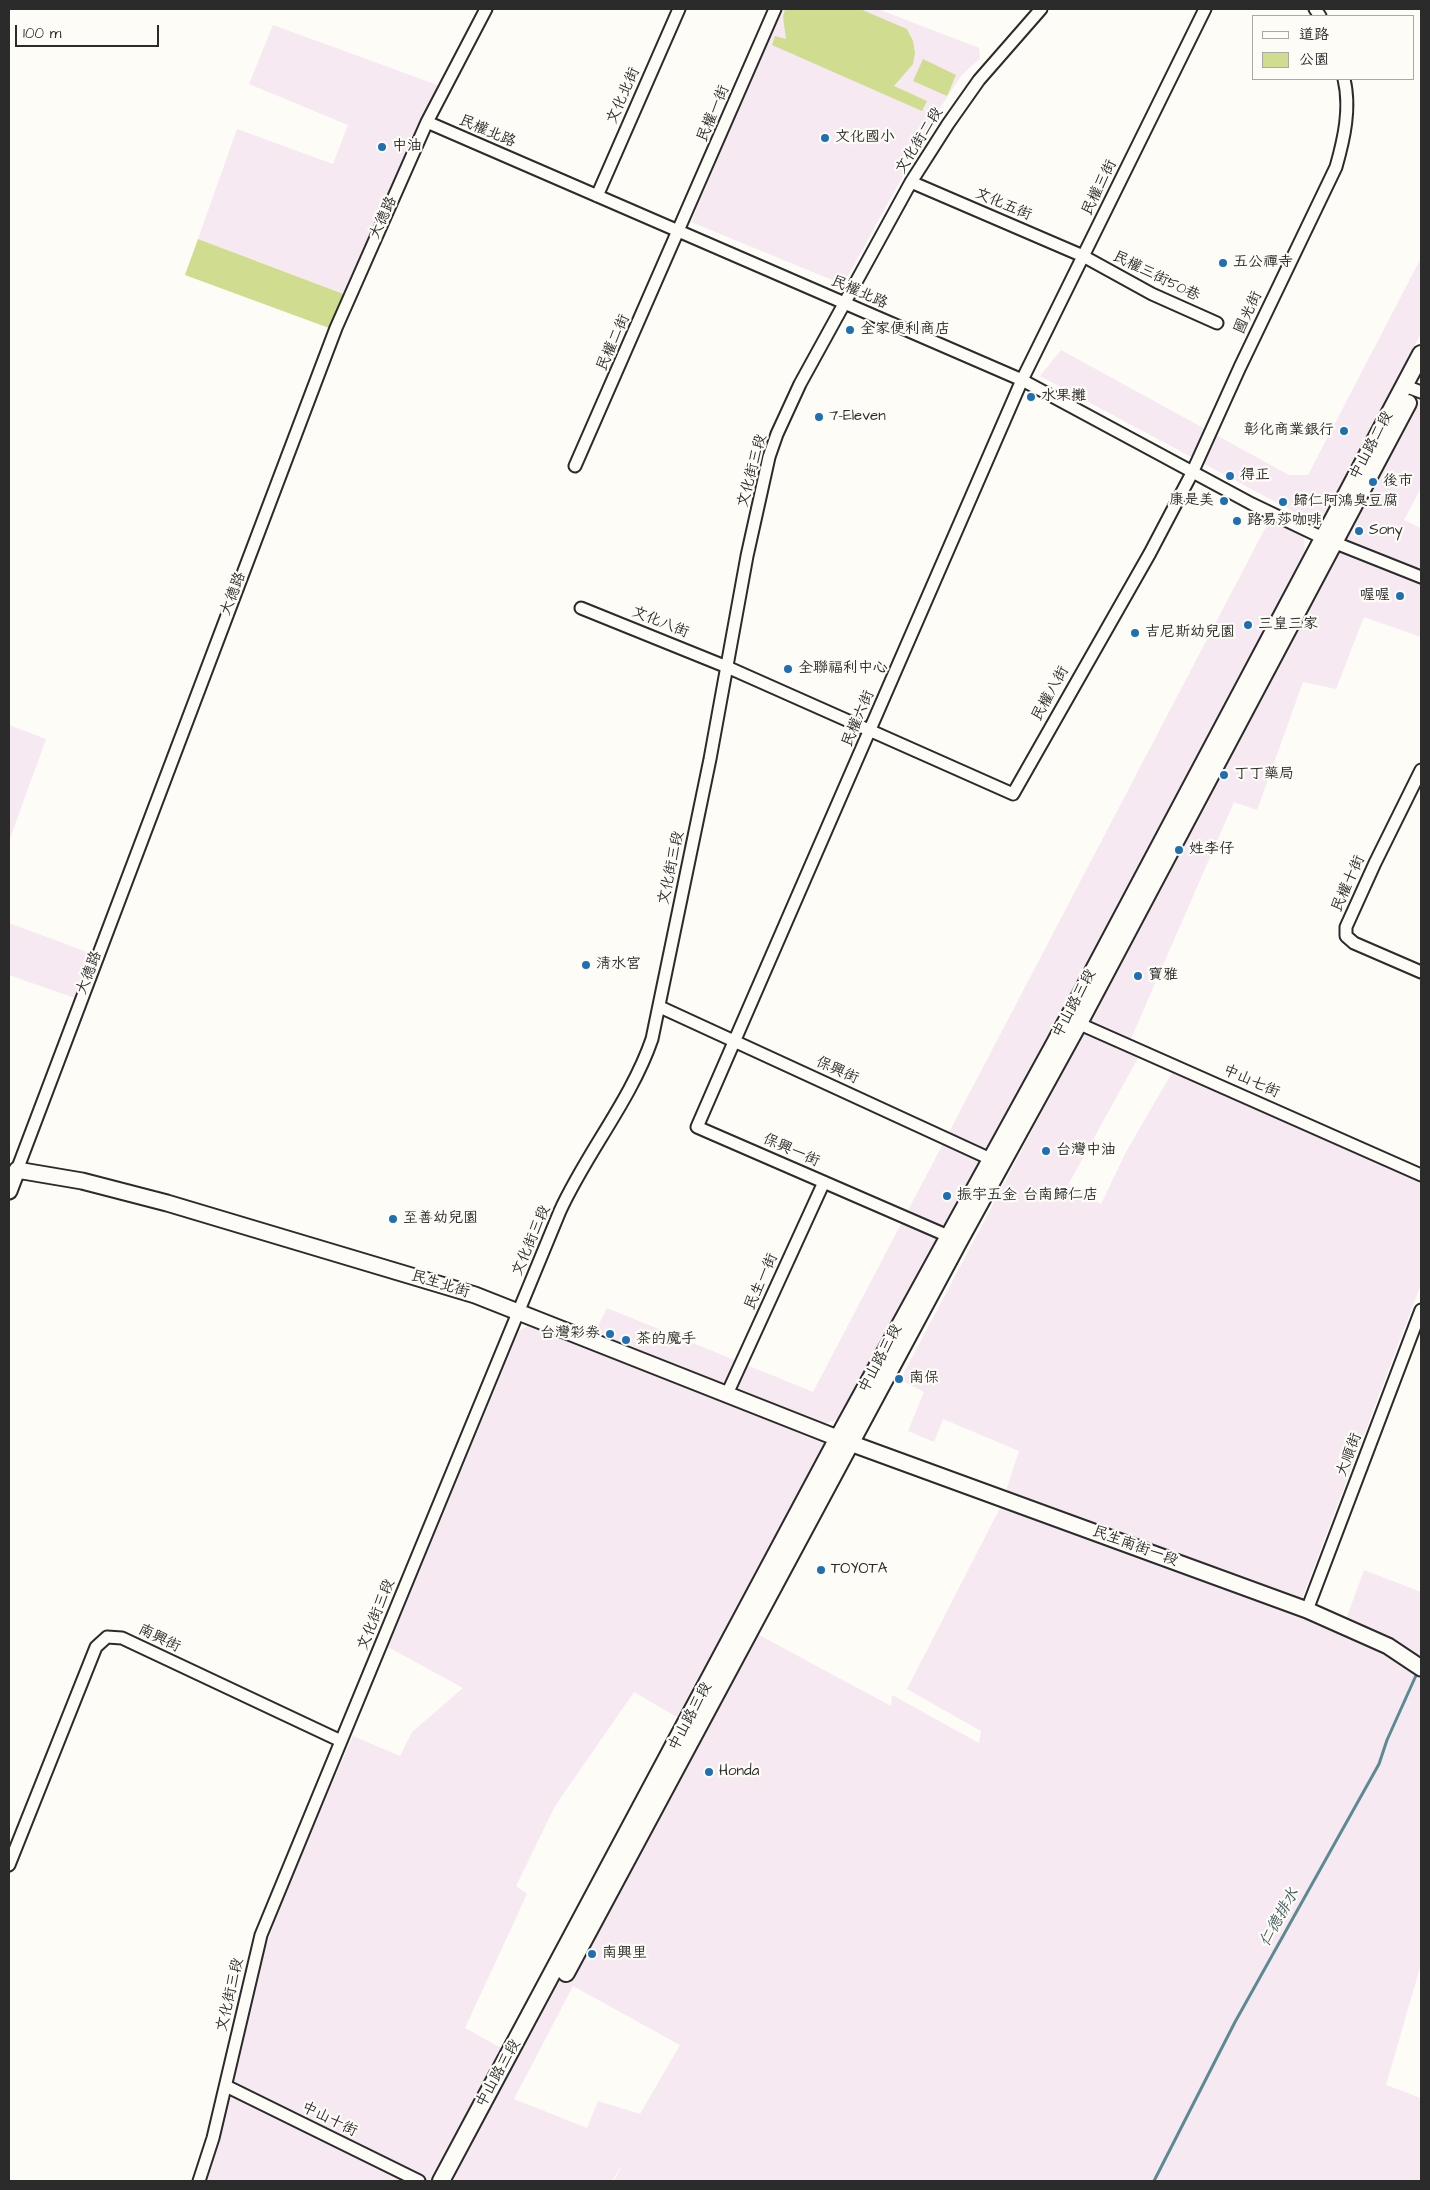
<!DOCTYPE html>
<html>
<head>
<meta charset="utf-8">
<style>
	body { margin:0 }
	#map { position:relative; width:1430px; height:2190px; overflow:hidden; background:#fdfcf7; font-family:"Architects Daughter","LXGW WenKai TC",sans-serif }
	canvas { display:block }
	.frame { position:absolute; inset:0; border:10px solid #2b2b2b; pointer-events:none }
	.legend { position:absolute; left:1252px; top:15px; width:162px; height:65px; box-sizing:border-box; background:#fdfcf7; border:1px solid #a9a8a5; margin:0; padding:6px 9px; list-style:none; font-size:15px; color:#2b2b2b }
	.legend li { display:flex; align-items:center; gap:10px; height:25px }
	.legend b { width:25px; border:1px solid #a9a8a5 }
	.scale { position:absolute; left:15px; top:25px; width:144px; height:22px; box-sizing:border-box; border:2px solid #2b2b2b; border-top:0; padding-left:6px; font-size:15px; line-height:18px; white-space:nowrap; color:#2b2b2b; -webkit-text-stroke:4px #fdfcf7; paint-order:stroke }
</style>
</head>
<body>
<div id="map">
<canvas width="1430" height="2190"></canvas>
<div class="frame"></div>
<ul class="legend">
<li><b style="height:6px;background:#fdfcf7"></b>道路</li>
<li><b style="height:14px;background:#d0dc8f"></b>公園</li>
</ul>
<div class="scale">100 m</div>
</div>
<script>
const g = document.querySelector('canvas').getContext('2d');
g.lineJoin = 'round';
function paint(path, color) { g.fillStyle = color; g.fill(path, 'evenodd'); }
function stroke(path, color, width, dash) { g.strokeStyle = color; g.lineWidth = width; g.lineCap = dash ? 'butt' : 'round'; g.setLineDash(dash || []); g.stroke(path); }
function write(font, color, halo, rows, align = 'center') {
  g.font = font + ' "Architects Daughter","LXGW WenKai TC",sans-serif'; g.lineWidth = 4.5; g.setLineDash([]); g.textBaseline = 'middle'; g.strokeStyle = halo; g.fillStyle = color; for (const [text, x, y, turn = 0] of rows) {
    g.save(); g.translate(x, y); g.rotate((+turn || 0) * Math.PI / 180); g.textAlign = isNaN(turn) ? turn : align; if (halo) g.strokeText(text, 0, 0); g.fillText(text, 0, 0); g.restore();
  }
}
const built = new Path2D(`
	M781,9H878L979,48L980,58L961,76L942,105L845,281L837,282L691,222Z
	M273,25L443,87L346,295L198,239L237,129L333,164L348,125L249,84Z
	M1421,258V333L1324,518L1309,520L1040,376L1061,350L1289,475H1308Z
	M1421,396V488L1404,520L1421,528V637L1364,617L1336,689L1303,682L1257,810L1234,802L1130,1041L1144,1047L1068,1185L1101,1204L1126,1152L1173,1071L1310,1130L1421,1181V1284L1297,1612L1341,1633L1364,1570L1421,1592V1964L1386,2085L1421,2098V2181H614L623,2163L612,2181H203L224,2121L261,1960L291,1878L353,1736L400,1756L412,1732L463,1688L388,1647L519,1331L530,1325L826,1444L733,1621L891,1706L892,1695L979,1743L981,1731L907,1689L1001,1506L1019,1451L943,1419L934,1442L908,1431L924,1392L900,1380ZM634,1692L682,1720L503,2049L465,2028L527,1894L516,1886L555,1806ZM573,1986L680,2045L640,2114L598,2101L587,2128L514,2099Z
	M1270,519L1304,536L1305,556L843,1418L823,1424L595,1332L607,1308L813,1392Z
	M9,725L46,739L9,841Z
	M9,923L95,955L78,999L9,975Z`);
const green = new Path2D(`
	M785,9H860L907,29L913,41L915,53L913,64L894,86L927,101L922,111L772,45L775,36L786,39L783,17Z
	M923,59L956,75L947,96L913,81Z
	M198,239L346,295L329,328L185,275Z`);
const stream = new Path2D(`
	M1154,2181L1235,2022L1379,1764L1387,1740L1418,1671`);
const minor = new Path2D(`
	M1315,9L1320,16
	M427,122L1022,380L1252,504L1323,538L1421,577
	M911,182L1083,256L1152,294L1217,323
	M597,196L679,9
	M1405,386L1421,392
	M575,466L775,9
	M581,608L727,667L1013,794L1150,553L1192,473L1240,367L1336,167C1344,139 1351,108 1344,79
	M1421,770L1375,863L1346,927V936L1354,943L1421,972
	M660,1007L997,1162
	M1073,1021L1421,1175
	M17,1170L336,328L427,122L486,9
	M955,1239L697,1127L1022,380L1205,9
	M727,1394L824,1182
	M1307,1610L1421,1310
	M9,1865L96,1647L107,1637L122,1638L341,1741
	M226,2086L419,2181
	M199,2181L213,2138L261,1935L560,1211C587,1152 631,1100 652,1039L710,759L747,556L769,457L777,434L800,384L911,182L948,124L979,80L1041,9`);
const tertiary = new Path2D(`
	M9,1191L17,1170L82,1181L167,1203L475,1295L850,1443L1307,1610L1388,1646L1421,1668`);
const secondary = new Path2D(`
	M566,1973L959,1241L1079,1023L1408,403
	M441,2181L838,1438L1055,1043L1421,354`);
const markers = [
	[825,138,5,"#1f6fb2"],
	[382,147,5,"#1f6fb2"],
	[1223,263,5,"#1f6fb2"],
	[850,330,5,"#1f6fb2"],
	[1031,397,5,"#1f6fb2"],
	[819,417,5,"#1f6fb2"],
	[1344,431,5,"#1f6fb2"],
	[1230,476,5,"#1f6fb2"],
	[1373,482,5,"#1f6fb2"],
	[1224,501,5,"#1f6fb2"],
	[1283,502,5,"#1f6fb2"],
	[1237,521,5,"#1f6fb2"],
	[1359,531,5,"#1f6fb2"],
	[1400,596,5,"#1f6fb2"],
	[1248,625,5,"#1f6fb2"],
	[1135,633,5,"#1f6fb2"],
	[788,669,5,"#1f6fb2"],
	[1224,775,5,"#1f6fb2"],
	[1179,850,5,"#1f6fb2"],
	[586,965,5,"#1f6fb2"],
	[1138,976,5,"#1f6fb2"],
	[1046,1151,5,"#1f6fb2"],
	[947,1196,5,"#1f6fb2"],
	[393,1219,5,"#1f6fb2"],
	[610,1334,5,"#1f6fb2"],
	[626,1340,5,"#1f6fb2"],
	[899,1379,5,"#1f6fb2"],
	[821,1570,5,"#1f6fb2"],
	[709,1772,5,"#1f6fb2"],
	[592,1954,5,"#1f6fb2"]
];
const streetNames = [
	["文化北街",624,96,-66],
	["民權一街",714,114,-67],
	["民權北路",487,132,23],
	["文化街二段",920,141,-58],
	["民權三街",1100,188,-64],
	["文化五街",1003,205,23],
	["大德路",384,218,-66],
	["民權三街50巷",1156,277,26],
	["民權北路",859,293,24],
	["國光街",1249,313,-65],
	["民權二街",614,343,-66],
	["中山路二段",1372,446,-62],
	["文化街三段",753,471,-75],
	["大德路",234,594,-69],
	["文化八街",660,623,22],
	["民權八街",1051,694,-61],
	["民權六街",859,719,-67],
	["文化街三段",672,868,-78],
	["民權十街",1349,884,-66],
	["大德路",90,973,-69],
	["中山路三段",1075,1004,-62],
	["保興街",837,1071,24],
	["中山七街",1251,1082,24],
	["保興一街",791,1151,24],
	["文化街三段",532,1241,-67],
	["民生一街",762,1282,-66],
	["民生北街",440,1285,17],
	["中山路三段",881,1359,-62],
	["大順街",1350,1455,-69],
	["民生南街一段",1135,1547,20],
	["文化街三段",377,1615,-68],
	["南興街",159,1639,26],
	["中山路三段",691,1717,-62],
	["文化街三段",231,1995,-77],
	["中山路三段",499,2074,-61],
	["中山十街",329,2120,26]
];
const poiNames = [
	["文化國小",835,138],
	["中油",392,147],
	["五公禪寺",1233,263],
	["全家便利商店",860,330],
	["水果攤",1041,397],
	["7-Eleven",829,417],
	["彰化商業銀行",1334,431,"right"],
	["得正",1240,476],
	["後市",1383,482],
	["康是美",1214,501,"right"],
	["歸仁阿鴻臭豆腐",1293,502],
	["路易莎咖啡",1247,521],
	["Sony",1369,531],
	["喔喔",1390,596,"right"],
	["三皇三家",1258,625],
	["吉尼斯幼兒園",1145,633],
	["全聯福利中心",798,669],
	["丁丁藥局",1234,775],
	["姓李仔",1189,850],
	["清水宮",596,965],
	["寶雅",1148,976],
	["台灣中油",1056,1151],
	["振宇五金 台南歸仁店",957,1196],
	["至善幼兒園",403,1219],
	["台灣彩券",600,1334,"right"],
	["茶的魔手",636,1340],
	["南保",909,1379],
	["TOYOTA",831,1570],
	["Honda",719,1772],
	["南興里",602,1954]
];
const waterNames = [
	["仁德排水",1280,1918,-61]
];
paint(built, '#f6e9f2');
paint(green, '#d0dc8f');
stroke(stream, '#5b8a93', 3);
stroke(minor, '#2b2b2b', 15);
stroke(tertiary, '#2b2b2b', 19);
stroke(secondary, '#2b2b2b', 20);
stroke(minor, '#fdfcf7', 11);
stroke(tertiary, '#fdfcf7', 15);
stroke(secondary, '#fdfcf7', 16);
for (const [x, y, r, color] of markers) { const dot = new Path2D(); dot.arc(x, y, r, 0, 2 * Math.PI); g.fillStyle = color; g.fill(dot); stroke(dot, '#fdfcf7', 2); }
write('15px', '#2b2b2b', '#fdfcf7', streetNames);
write('15px', '#2b2b2b', '#fdfcf7', poiNames, 'left');
write('italic 16px', '#435a5f', '#fdfcf7', waterNames);
</script>
</body>
</html>
